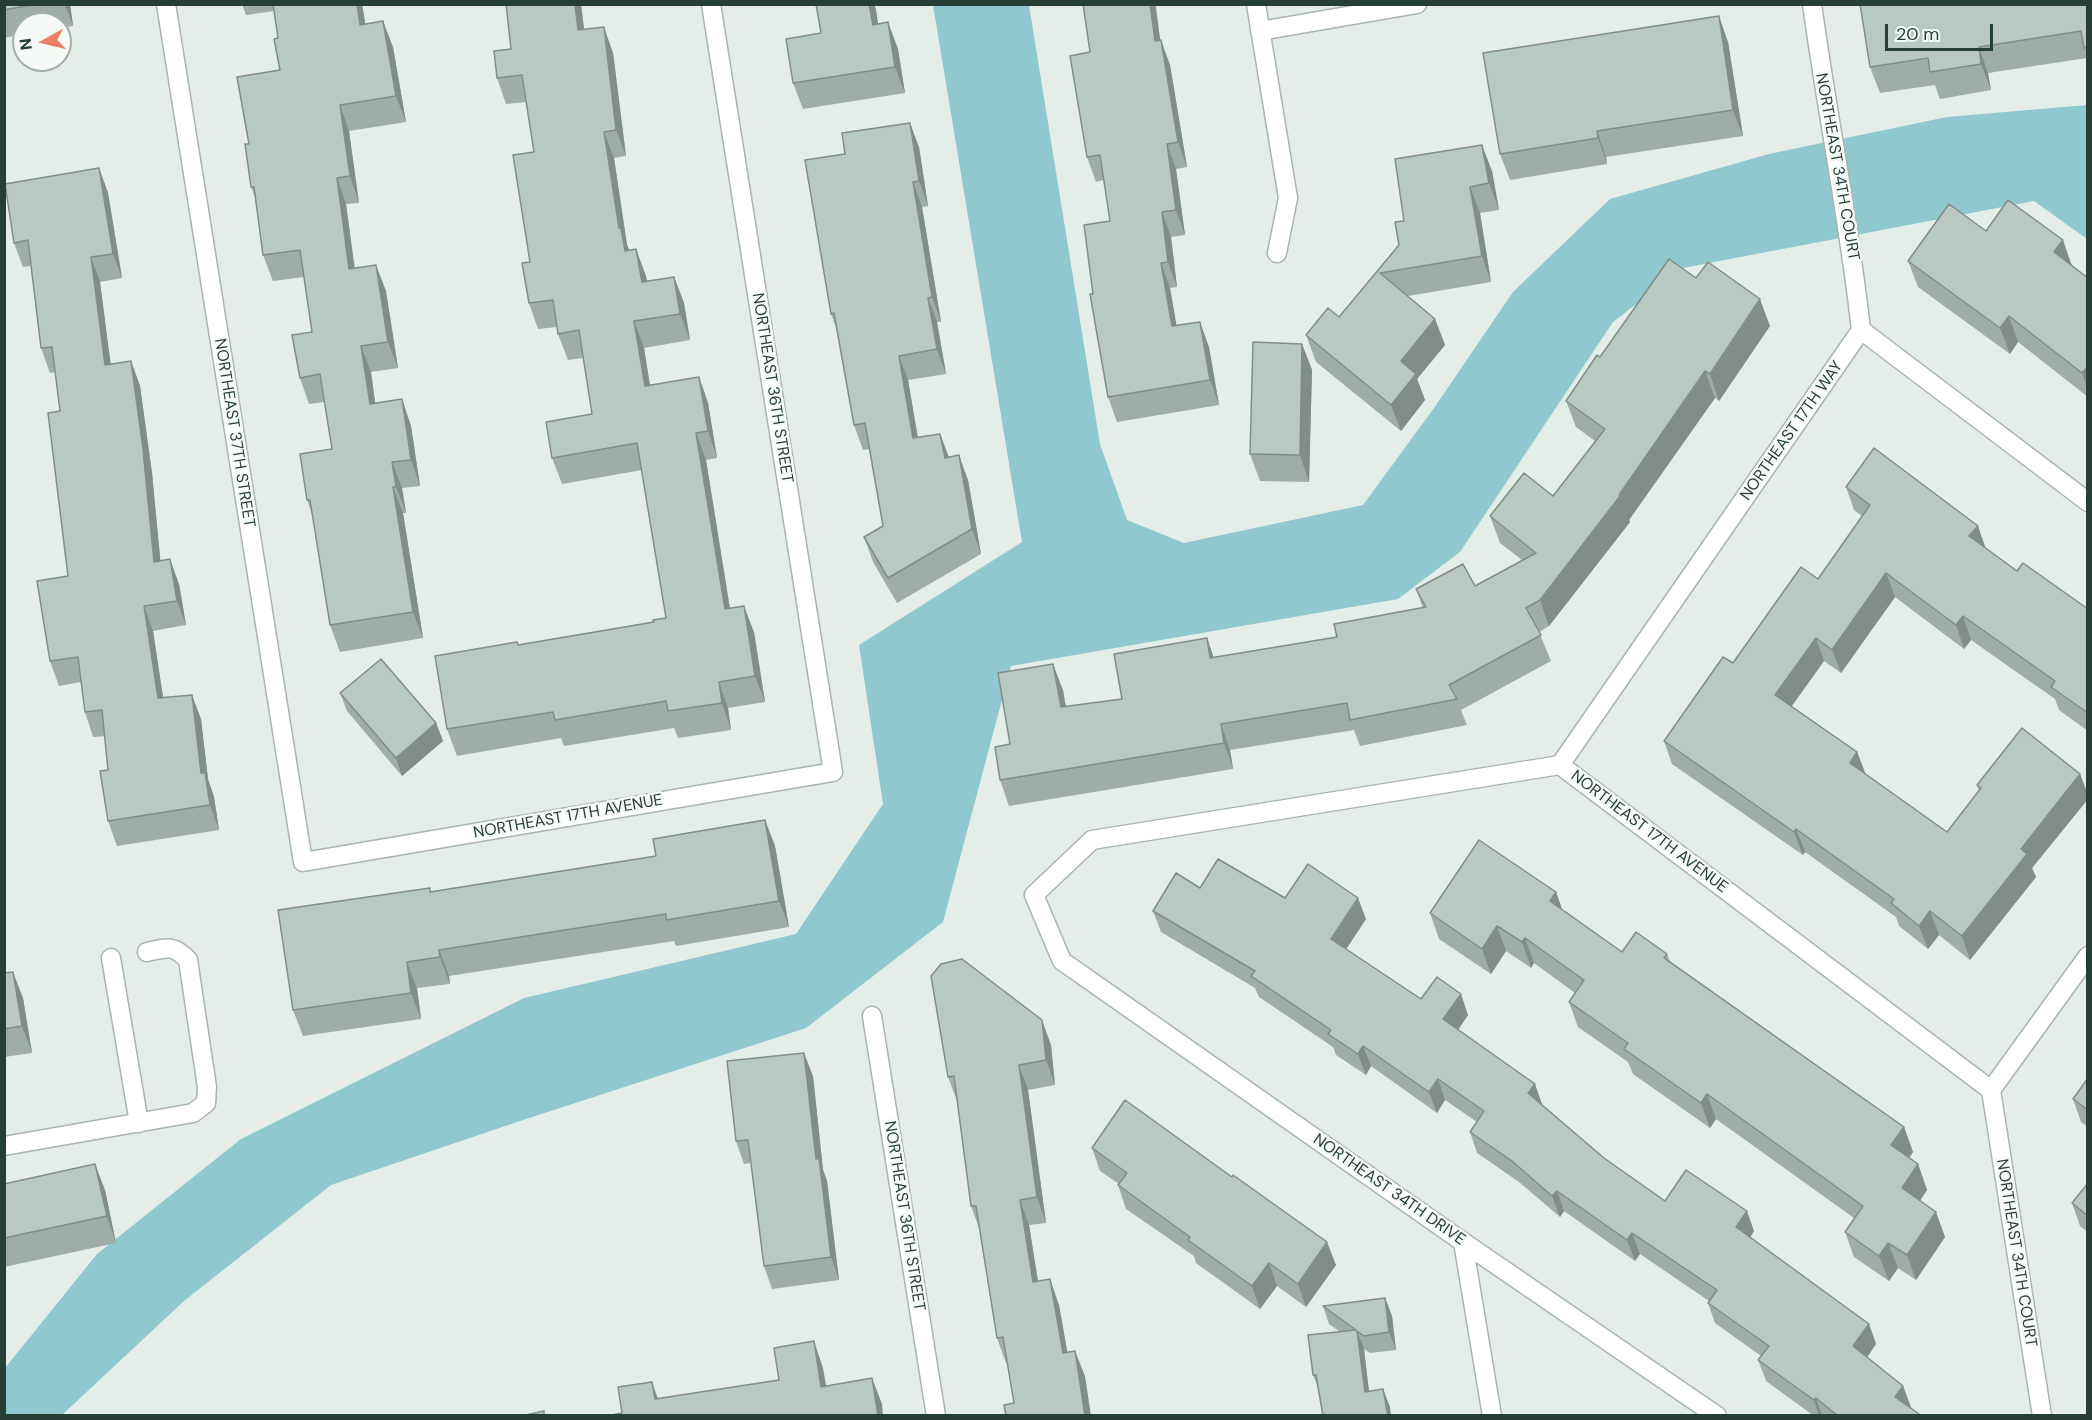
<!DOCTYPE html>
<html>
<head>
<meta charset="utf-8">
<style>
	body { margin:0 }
	#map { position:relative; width:2092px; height:1420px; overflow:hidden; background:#e5ede9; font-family:"DM Sans",sans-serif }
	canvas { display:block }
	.frame { position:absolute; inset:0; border:6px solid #253e36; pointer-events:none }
	.north { position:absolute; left:12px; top:12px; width:60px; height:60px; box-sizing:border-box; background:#f5faf7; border:2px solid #a2afaa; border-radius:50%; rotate:262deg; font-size:16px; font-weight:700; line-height:24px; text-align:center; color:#253e36 }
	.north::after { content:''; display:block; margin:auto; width:21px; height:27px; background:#ea8066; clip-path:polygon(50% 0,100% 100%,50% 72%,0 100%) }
	.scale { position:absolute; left:1885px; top:24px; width:108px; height:27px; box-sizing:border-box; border:3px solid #253e36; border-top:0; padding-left:8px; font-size:18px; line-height:21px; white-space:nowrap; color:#253e36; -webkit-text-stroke:4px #f5faf7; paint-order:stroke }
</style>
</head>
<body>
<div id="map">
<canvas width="2092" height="1420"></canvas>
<div class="frame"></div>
<div class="north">N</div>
<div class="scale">20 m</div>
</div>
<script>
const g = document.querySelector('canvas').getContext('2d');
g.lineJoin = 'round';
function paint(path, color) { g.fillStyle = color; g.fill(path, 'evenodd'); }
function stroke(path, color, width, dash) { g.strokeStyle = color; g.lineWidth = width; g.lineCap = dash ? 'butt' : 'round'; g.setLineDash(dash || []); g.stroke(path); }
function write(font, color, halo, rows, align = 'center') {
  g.font = font + ' "DM Sans",sans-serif'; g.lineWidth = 5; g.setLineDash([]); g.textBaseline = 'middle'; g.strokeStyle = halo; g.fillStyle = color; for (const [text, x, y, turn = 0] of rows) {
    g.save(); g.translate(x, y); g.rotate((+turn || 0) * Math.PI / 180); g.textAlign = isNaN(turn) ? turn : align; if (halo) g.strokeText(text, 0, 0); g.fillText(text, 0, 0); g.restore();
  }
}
const water = new Path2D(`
	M933,5H1029L1100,444L1127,520L1184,543L1363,505L1434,408L1513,292L1610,199L1769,154L1947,117L2087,105V239L2034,201L1683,268L1613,322L1460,552L1398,599L1011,666L943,922L806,1028L520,1121L331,1185L184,1301L62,1415L5,1416V1368L97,1254L241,1139L524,998L796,934L883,804L859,645L1022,542Z`);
const lane = new Path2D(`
	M111,958L139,1123
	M4,1146L193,1113L206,1103L207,1087L188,960C173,944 167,948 147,952`);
const street = new Path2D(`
	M166,4L303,862L833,772L711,4
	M1256,4L1288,198L1277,253
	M1812,4C1827,113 1849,221 1861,330
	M1260,31L1417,4
	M1560,765L1861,330L2088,502
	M872,1016L936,1416
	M1991,1090L2042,1416
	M1463,1242L1492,1416
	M1717,1416L1463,1242L1062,961L1034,895L1092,840L1560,765L1991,1090L2088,956`);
const wall = new Path2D(`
	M4,4H70L73,26L60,28V24H24V34L4,38Z
	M242,4H362L365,24L393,47L406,122L349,131L359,203L346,204L355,269L386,291L398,368L371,372L375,403L402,399L411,426L420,486L402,488L406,513H403L423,638L340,652L330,625L313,517L307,500L332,449L324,402L309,404L300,378L312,332L304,277L273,281L263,255L256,200L251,187L249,144L280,70L278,38L274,11L246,15Z
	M506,4H581L584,29L613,53L626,156L614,158L627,245L629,250L646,276L647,281L674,277L684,303L690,340L644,348L650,385L699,377L708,403L717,458L706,460L730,608L754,632L765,702L728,708L731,730L678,738L674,728L564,746L561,738L457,756L447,729L518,645L654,622L666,618L642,470L562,484L552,458L592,414L583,358L568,360L558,334L557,327L538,329L529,303L534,152L526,102L506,104L497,78L511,49Z
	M816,4H874L876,10L878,24L898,49L905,93L803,109L793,83L821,33Z
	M1083,4H1162L1156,5L1160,40L1170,65L1187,167L1176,169L1185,235L1171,237L1177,287L1170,288L1176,325L1209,347L1219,405L1117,422L1108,397L1093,294L1110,221L1104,180L1096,182L1087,157L1090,52Z
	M2088,4V59L2087,58L1988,73L1991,90L1940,99L1935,85L1880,93L1870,67Z
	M1728,42L1743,136L1606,157L1607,164L1510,180L1500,154Z
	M919,147L928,206L922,207L941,322H937L946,374L908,380L918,438L940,434L949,457L968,480L981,554L897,603L873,562L864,537L883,526L870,449L863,450L854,425L838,333L831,314Z
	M99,168L108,193L122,278L100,282L110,364L131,361L140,386L152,473L160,561L179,584L186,625L153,631L163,698L201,719L208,779L214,797L219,830L117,846L108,821V770L105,736L93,737L85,712L81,682L59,686L50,661L68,576L60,411L55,372L50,373L41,348L31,266L23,267L14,243Z
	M1492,171L1499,210L1480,213L1491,282L1408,296L1435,319L1445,345L1417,379L1425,400L1401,431L1316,362L1306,335L1339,317L1399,245L1404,221Z
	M1986,231L2072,266L2088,278V397L2018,342L2010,354L1918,287L1908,261Z
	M1696,278L1770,326L1719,401L1715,398L1629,520L1630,522L1549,626L1539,632L1551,661L1461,710L1467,725L1360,746L1354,730L1230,750L1233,769L1009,806L1000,780L1010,744L1063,690L1066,707L1122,699L1207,638L1214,658L1337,637L1423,608L1416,589L1475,586L1522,560L1500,543L1490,516L1553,496L1595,441L1576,427L1566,401L1600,357Z
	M1302,344L1312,370L1309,482L1260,481L1250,454Z
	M1846,487L1986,548L2017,571L2088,609V731L2059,710L2055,699L1971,640L1964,649L1895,597L1841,673L1824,661L1792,706L1857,752L1865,774L1947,832L1979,791L1977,785L2080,774L2088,795V799L2032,868L2036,877L1970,960L1939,935L1928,949L1899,926L1896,917L1805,852L1803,855L1672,764L1664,741L1733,663L1818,579L1862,516L1854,510Z
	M340,693L436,723L443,741L402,776L347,711Z
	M765,820L775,846L789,927L676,946L674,941L449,976L450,984L417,988L421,1019L303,1036L293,1010L431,892L656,856Z
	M1200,888L1285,898L1366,919L1346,949L1421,999L1468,1015L1458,1030L1542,1105L1604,1158L1665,1201L1754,1231L1750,1238L1869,1324L1876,1344L1867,1358L1903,1386L1910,1408L1922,1416H1814L1766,1381L1758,1360L1761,1356L1715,1323L1708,1303L1709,1301L1640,1254L1635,1261L1564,1211L1560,1217L1519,1182L1477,1153L1470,1132L1477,1122L1445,1100L1437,1113L1371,1066L1366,1075L1336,1055L1333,1047L1259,997L1255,988L1161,932L1153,911Z
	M1556,892L1562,909L1622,952L1667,954L1670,961L1904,1127L1913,1152L1909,1158L1918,1164L1927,1190L1920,1201L1945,1237L1916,1280L1898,1268L1889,1281L1854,1257L1845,1232L1854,1218L1716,1119L1710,1128L1633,1074L1628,1062L1578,1027L1569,1002L1575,993L1534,963L1531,968L1506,951L1491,974L1439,939L1430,913Z
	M4,973L23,998L32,1053L4,1057Z
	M1051,1045L1055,1085L1028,1090L1046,1223L1029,1225L1038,1281L1059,1305L1067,1352L1085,1376L1014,1403L1007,1363H1006L997,1338L979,1228L971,1206L957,1101L948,1077Z
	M813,1076L823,1170L827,1181L839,1280L772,1289L764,1266L751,1163L744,1164L736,1141Z
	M2088,1078V1127L2081,1122L2073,1099Z
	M1092,1148L1336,1265L1306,1307L1277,1286L1260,1309L1196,1263L1194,1256L1126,1209L1118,1185L1119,1184L1100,1171Z
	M2088,1183V1232L2080,1226L2072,1203Z
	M4,1184L105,1190L116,1243L4,1267Z
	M1385,1298L1392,1316L1396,1350L1370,1353L1364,1349L1369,1391L1390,1407L1319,1390L1313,1375L1340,1332L1329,1324L1323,1306Z`);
const shadedWall = new Path2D(`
	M65,4H70L73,26Z
	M357,4H362L370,51L360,25Z
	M575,4H581L587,56L578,30Z
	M869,4H874L876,10L882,51L873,25Z
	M1150,4H1155L1164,66L1155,41Z
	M1719,16L1728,42L1743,136L1733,110Z
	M383,21L393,47L406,122L396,96Z
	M888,22L898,49L905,93L895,67Z
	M604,27L613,53L626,156L616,130Z
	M1161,40L1170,65L1187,167L1178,142Z
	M1979,47L1988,73L1991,90L1981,64Z
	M340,105L349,131L359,203L350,176Z
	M910,123L919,147L928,206L919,181Z
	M1597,131L1606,157L1607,164L1598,138Z
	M604,132L614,158L627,245L631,254L625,251L619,228Z
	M1167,144L1176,169L1185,235L1176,210Z
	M1482,145L1492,171L1499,210L1489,183Z
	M99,168L108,193L122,278L113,254Z
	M337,178L346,204L358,296L349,269Z
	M913,182L922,207L941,322L932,297Z
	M1470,187L1480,213L1491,282L1482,256Z
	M1162,212L1171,237L1177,287L1168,262Z
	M2063,240L2072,266L2054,252Z
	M636,249L646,276L652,309L642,282Z
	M91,257L100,282L114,389L105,365Z
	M1161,263L1170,288L1181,351L1172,326Z
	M376,265L386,291L398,368L388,342Z
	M674,277L684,303L690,340L680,314Z
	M928,298L937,322L946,374L937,349Z
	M1760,299L1770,326L1719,401L1710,374Z
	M2009,316L2018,342L2010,354L2000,328Z
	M1435,319L1445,345L1417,379L1425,400L1401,431L1391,405L1401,361Z
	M634,321L644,348L654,412L645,386Z
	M1200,322L1209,347L1219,405L1210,380Z
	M1302,344L1312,370L1309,482L1300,455Z
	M361,346L371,372L379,431L370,404Z
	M899,356L908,380L922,463L913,438Z
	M131,361L140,386L152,473L163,587L154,562Z
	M2088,366V390L2082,373Z
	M1705,371L1715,398L1629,520L1630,522L1549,626L1540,600L1619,495Z
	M699,377L708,403L717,458L708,431Z
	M402,399L411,426L420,486L411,460Z
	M696,433L706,460L734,635L725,609Z
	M940,434L949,458H945Z
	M959,455L968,480L981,554L972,529Z
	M392,462L402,488L406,513L396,487Z
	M393,487L403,513L423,638L413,612Z
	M1978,526L1986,549L1969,536Z
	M170,559L179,584L186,625L177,601Z
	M1886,573L1895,597L1841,673L1832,650Z
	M144,606L153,631L167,723L158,698Z
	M744,606L754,632L765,702L755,676Z
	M1963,616L1971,640L1964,649L1956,625Z
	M1207,638L1216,665L1210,658Z
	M1816,638L1824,661L1783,718L1775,695Z
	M1053,664L1063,690L1070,734L1061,707Z
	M719,682L728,708L731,730L722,703Z
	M192,695L201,719L208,779L214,797L219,830L210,805L201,773Z
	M436,723L443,741L402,776L396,758Z
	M1221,724L1230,750L1233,769L1224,743Z
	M1857,752L1866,775L1850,763Z
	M2080,774L2088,795V799L2032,868L2036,877L1970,960L1962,936L2021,849Z
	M765,820L775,846L789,927L779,901Z
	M1796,829L1805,852L1803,855L1794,832Z
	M1556,892L1565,918L1550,901Z
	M1358,898L1366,919L1339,960L1331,939Z
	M1930,911L1939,935L1928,949L1919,926Z
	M1497,926L1506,951L1491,974L1482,949Z
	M1525,938L1534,963L1531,968L1522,942Z
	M439,950L449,976L450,984L440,957Z
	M407,962L417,988L421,1019L411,993Z
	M13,972L23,998L32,1053L22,1026Z
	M1461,994L1468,1015L1451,1040L1443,1019Z
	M1042,1020L1051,1045L1055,1085L1046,1060Z
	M1363,1046L1371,1066L1366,1075L1358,1054Z
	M804,1053L813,1076L823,1170L827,1181L839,1280L831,1257L816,1159Z
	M1019,1065L1028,1090L1046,1223L1037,1197Z
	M1438,1079L1445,1100L1437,1113L1429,1092Z
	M1535,1084L1542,1104L1536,1114L1528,1093Z
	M1707,1094L1716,1119L1710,1128L1701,1103Z
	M1904,1127L1913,1152L1900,1171L1891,1145Z
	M95,1164L105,1190L116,1243L107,1216Z
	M1918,1164L1927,1190L1911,1214L1902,1188Z
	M1557,1191L1564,1211L1560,1217L1552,1196Z
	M1020,1200L1029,1225L1042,1307L1033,1282Z
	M1747,1211L1754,1231L1743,1248L1736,1227Z
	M1936,1212L1945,1237L1916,1280L1907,1255Z
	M1632,1233L1640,1254L1635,1261L1627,1240Z
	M1327,1242L1336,1265L1306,1307L1298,1284Z
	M1888,1243L1898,1268L1889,1281L1879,1256Z
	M1269,1263L1277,1286L1260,1309L1252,1286Z
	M1050,1279L1059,1305L1072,1378L1063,1353Z
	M1385,1298L1392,1316L1396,1350L1389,1332Z
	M1869,1324L1876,1344L1860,1367L1853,1346Z
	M1357,1331L1364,1349L1371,1410L1365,1392Z
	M814,1341L823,1368L831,1413L821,1387Z
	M1075,1351L1085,1376L1091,1416H1085Z
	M872,1378L882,1404L883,1416H878Z
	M652,1382L661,1408L655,1399Z
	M1903,1386L1911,1407L1904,1416L1895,1397Z
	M1383,1389L1390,1407L1391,1416H1388Z
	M1816,1398L1822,1416H1819L1814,1400Z`);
const building = new Path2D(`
	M4,4H36L4,10Z
	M273,4H357L360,25L383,21L396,96L340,105L350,176L337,178L349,269L376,265L388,342L361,346L370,404L402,399L411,460L392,462L396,487H393L413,612L330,625L310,500H307L300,454L332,449L320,374L300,378L292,335L312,332L300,250L263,255L254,187H251L245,144H249L237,77L280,70L274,39L278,38Z
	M506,4H575L578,30L604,27L616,130L604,132L619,228H621L625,251L636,249L642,282L674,277L680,314L634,321L645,386L699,377L708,431L696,433L725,609L744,606L755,676L719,682L722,703L668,711L666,701L555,720L553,712L447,729L435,656L517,642L518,645L654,622L653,620L666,618L637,443L552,458L546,422L592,414L579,330L558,334L553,300L529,303L522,263L530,262L513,155L534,152L522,75L497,78L494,51L511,49Z
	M816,4H869L873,25L888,22L895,67L793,83L786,39L821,33Z
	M1083,4H1150L1155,41L1161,40L1178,142L1167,144L1176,210L1162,212L1168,262L1161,263L1172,326L1200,322L1210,380L1108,397L1090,294H1093L1084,225L1110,221L1100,155L1087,157L1070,56L1090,52Z
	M1860,4H2088V47L2084,48L2081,31L1979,47L1981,64L1930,72L1928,58L1870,67Z
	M1719,16L1733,110L1597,131L1598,138L1500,154L1483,53Z
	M910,123L919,181L913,182L932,297L928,298L937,349L899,356L913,438L940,434L945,458L959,455L972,529L888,578L864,537L883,526L865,423L854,425L834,313L831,314L805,160L845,154L842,133Z
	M1482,145L1489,183L1470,187L1482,256L1380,273L1435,319L1401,361L1416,374L1391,405L1306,335L1328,308L1339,317L1399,245L1395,222L1404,221L1395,159Z
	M99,168L113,254L91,257L105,365L131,361L143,449L154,562L170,559L177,601L144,606L158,698L192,695L201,773H205L210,805L108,821L100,771L108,770L102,710L85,712L78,657L50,661L37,581L68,576L48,413L60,411L52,347L41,348L28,240L14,243L5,184Z
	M2008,200L2063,240L2054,252L2088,278V366L2082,373L2009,316L2000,328L1908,261L1949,204L1986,231Z
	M1669,259L1696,278L1708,262L1760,299L1710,374L1705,371L1619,495L1620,496L1540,600L1526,608L1541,635L1449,685L1457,699L1350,720L1347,703L1221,724L1224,743L1000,780L995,747L1010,744L998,673L1053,664L1061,707L1122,699L1114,654L1207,638L1210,658L1337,637L1334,624L1426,607L1416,589L1463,564L1475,586L1536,553L1490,516L1524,473L1553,496L1605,429L1566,401L1597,355L1600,357Z
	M1253,342L1302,344L1300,455L1250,454Z
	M1874,448L1978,526L1969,536L2017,571L2023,563L2088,609V713L2051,687L2055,681L1963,616L1956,625L1886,573L1832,650L1816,638L1775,695L1857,752L1850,763L1947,832L1981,788L1977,785L2022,728L2080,774L2021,849L2027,854L1962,936L1930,911L1919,926L1891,903L1894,899L1796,829L1794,832L1664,741L1723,657L1733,663L1801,567L1818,579L1870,505L1846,487Z
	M381,659L436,723L396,758L340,693Z
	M765,820L779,901L666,920V914L439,950L440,957L407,962L411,993L293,1010L278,910L430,888V892L656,856L653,839Z
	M1479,840L1556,892L1550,901L1622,952L1636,932L1667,954L1664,958L1904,1127L1891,1145L1918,1164L1902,1188L1936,1212L1907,1255L1888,1243L1879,1256L1845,1232L1863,1206L1707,1094L1701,1103L1624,1049L1628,1043L1569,1002L1584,980L1525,938L1522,942L1497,926L1482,949L1430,913Z
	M1218,859L1285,898L1308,864L1358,898L1331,939L1421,999L1437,977L1461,994L1443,1019L1535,1084L1528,1093L1604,1158L1665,1201L1686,1170L1747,1211L1736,1227L1869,1324L1853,1346L1903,1386L1895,1397L1922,1416H1838L1816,1398L1814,1400L1758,1360L1769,1346L1708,1303L1717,1290L1632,1233L1627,1240L1557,1191L1552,1196L1512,1161L1470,1132L1484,1111L1438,1079L1429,1092L1363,1046L1358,1054L1328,1034L1331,1030L1251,976L1255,971L1153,911L1176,873L1200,888Z
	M962,959L1042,1020L1046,1060L1019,1065L1037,1197L1020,1200L1033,1282L1050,1279L1063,1353L1075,1351L1085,1416H1006L1004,1405L1014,1403L1003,1337L997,1338L976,1206H971L954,1076L948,1077L931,976L941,964Z
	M13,972L22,1026L4,1029V973Z
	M804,1053L816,1159L819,1158L831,1257L764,1266L748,1140L736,1141L727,1061Z
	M2088,1078V1110L2073,1099Z
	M1125,1100L1232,1177L1233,1175L1327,1242L1298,1284L1269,1263L1252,1286L1188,1240L1190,1237L1118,1185L1127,1173L1092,1148Z
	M95,1164L107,1216L4,1238V1184Z
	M2088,1183V1216L2072,1203Z
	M1385,1298L1389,1332L1364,1336L1357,1331L1365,1392L1383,1389L1388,1416H1323L1316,1375H1313L1308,1335L1356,1330L1323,1306Z
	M814,1341L821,1387L872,1378L878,1416H606L622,1413L618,1387L652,1382L655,1399L779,1380L774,1348Z
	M544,1411V1416H521Z`);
const streetNames = [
	["NORTHEAST 34TH COURT",1837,167,80],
	["NORTHEAST 36TH STREET",772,388,81],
	["NORTHEAST 17TH WAY",1792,431,-55],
	["NORTHEAST 37TH STREET",234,433,81],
	["NORTHEAST 17TH AVENUE",568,817,-10],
	["NORTHEAST 17TH AVENUE",1649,832,37],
	["NORTHEAST 34TH DRIVE",1389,1190,35],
	["NORTHEAST 36TH STREET",904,1216,81],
	["NORTHEAST 34TH COURT",2016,1253,81]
];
paint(water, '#90c8cf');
stroke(lane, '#a8b5b0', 21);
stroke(street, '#a8b5b0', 21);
stroke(lane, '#fff', 18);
stroke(street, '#fff', 18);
paint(wall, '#a0aca7');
paint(shadedWall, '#828c88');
paint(building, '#bac8c2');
stroke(building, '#828c88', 1.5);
write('16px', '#253e36', '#f5faf7', streetNames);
</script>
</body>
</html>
